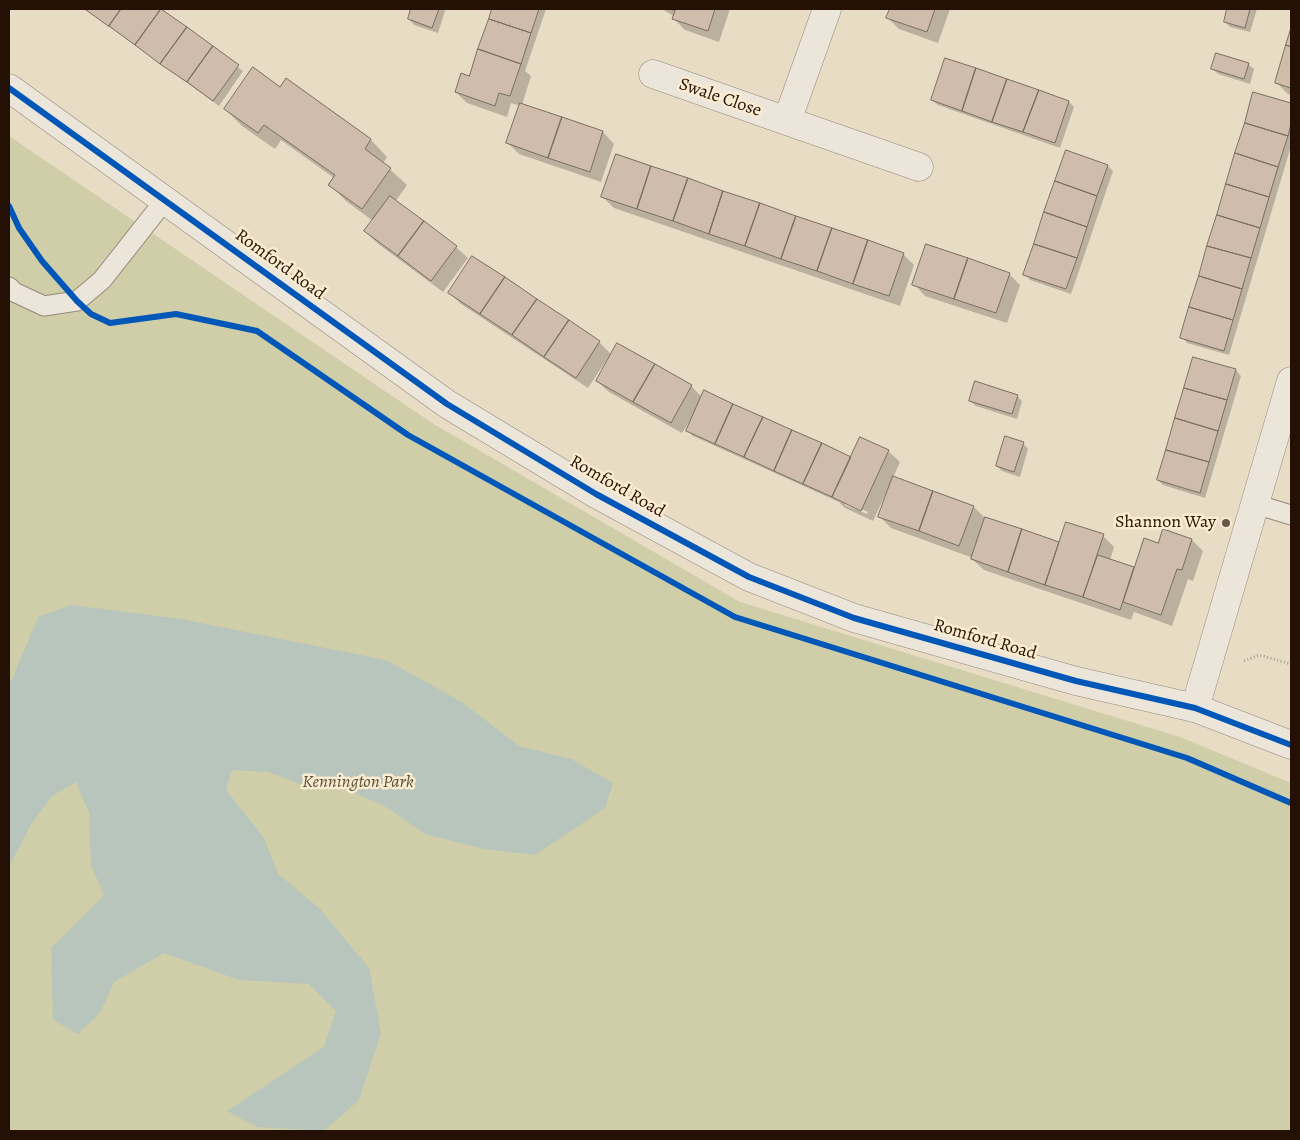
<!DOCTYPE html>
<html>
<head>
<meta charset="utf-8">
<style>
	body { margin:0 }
	#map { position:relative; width:1300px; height:1140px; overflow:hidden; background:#e9dcc5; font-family:Alegreya,serif }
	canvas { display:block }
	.frame { position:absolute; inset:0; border:10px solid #251006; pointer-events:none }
</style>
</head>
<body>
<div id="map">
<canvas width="1300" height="1140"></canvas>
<div class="frame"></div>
</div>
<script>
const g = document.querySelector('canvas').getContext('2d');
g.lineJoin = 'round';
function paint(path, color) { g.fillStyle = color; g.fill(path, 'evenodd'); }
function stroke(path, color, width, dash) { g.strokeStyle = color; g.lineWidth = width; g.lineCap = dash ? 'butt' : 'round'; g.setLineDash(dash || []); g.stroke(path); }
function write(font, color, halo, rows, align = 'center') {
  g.font = font + ' Alegreya,serif'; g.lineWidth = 5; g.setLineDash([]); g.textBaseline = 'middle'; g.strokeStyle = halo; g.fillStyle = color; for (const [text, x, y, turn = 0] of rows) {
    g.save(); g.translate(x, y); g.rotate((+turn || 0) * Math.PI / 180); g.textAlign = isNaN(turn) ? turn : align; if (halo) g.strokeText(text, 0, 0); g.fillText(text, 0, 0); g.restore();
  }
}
const green = new Path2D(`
	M9,136L432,423L740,602L1180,737L1291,783V1131H9Z`);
const water = new Path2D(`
	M71,605L181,619L386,660L462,702L519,746L571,759L613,783L605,808L535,855L484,849L425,834L388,808L349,790L306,786L268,772L232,770L226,790L264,838L278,874L319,908L369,968L381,1033L359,1100L324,1131L257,1127L227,1111L324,1047L336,1011L309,984L239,980L164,953L114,982L100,1013L78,1034L53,1020L51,948L104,895L91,865L89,813L76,782L52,796L32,823L9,866V681L12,680L38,617Z`);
const shadow = new Path2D(`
	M85,9H159L243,71L219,106Z
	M412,9H443L445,11L438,33L414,25L409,19Z
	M494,9H546L525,71L531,76L522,105L603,132L614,144L601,182L519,154L508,143L521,106L511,103L507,117L467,103L456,92L470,77Z
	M662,9H730L719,42L685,30L674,19L675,17Z
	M891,9H950L938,43L899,29L888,18Z
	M1228,9H1257L1250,32L1230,27L1225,22Z
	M1291,32V95L1288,94L1277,83Z
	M1248,64L1254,69L1250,84L1218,74L1213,69Z
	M286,80L371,140L387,157L383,163L407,185L395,202L456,247L468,258L443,292L377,243L365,231L373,221L346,201L330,185L334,178L281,140L275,149L242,126L225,109L280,89Z
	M1254,94L1291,105V146L1229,355L1187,343L1182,337Z
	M932,100L1069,102L1074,107L1060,148L938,105Z
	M1108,166L1113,171L1071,294L1030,280L1025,274Z
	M602,196L903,254L914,265L900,306L614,208Z
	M473,258L599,342L612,355L691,386L702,397L851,458L888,451L900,462L893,478L974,507L985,518L1060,544L1103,536L1114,547L1110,560L1135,569L1158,544L1192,540L1203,551L1193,581L1188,579L1172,626L1134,612L1131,620L984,570L972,559L973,558L891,528L880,517L889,489H888L873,521L845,508L839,502L693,436L687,430L691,422H689L682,433L609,392L597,381L611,357L609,356L588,388L461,304L450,293ZM845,502L868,512L867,514L845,505Z
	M1009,274L1020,285L1007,323L925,296L914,284Z
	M1194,358L1236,370L1241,376L1205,498L1163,485L1158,480Z
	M1017,396L1022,401L1017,419L976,406L970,401Z
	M1023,443L1028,449L1020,477L1002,471L997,466Z`);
const building = new Path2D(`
	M85,9H121L109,26Z
	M121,9H161L135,45L109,26Z
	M161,9L187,27L160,64L135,45Z
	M411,9H439L432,28L408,19Z
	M492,9H539L531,33L489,19Z
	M670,9H715L708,31L672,19L675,11Z
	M890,9H935L927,32L886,18Z
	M1227,9H1250L1245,28L1224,22Z
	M489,19L531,33L521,64L478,49Z
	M187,27L213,46L187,82L160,64Z
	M1291,28V47L1286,45Z
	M1286,45L1291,47V88L1275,83Z
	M213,46L239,65L213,101L187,82Z
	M478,49L521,64L510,96L499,93L495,106L455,92L461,73L469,76Z
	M1216,53L1249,63L1244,79L1211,69Z
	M945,58L976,68L962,111L931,100Z
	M253,67L280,87L286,78L371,139L365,149L391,168L362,209L328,185L335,175L264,125L258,133L224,109Z
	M976,68L1007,79L992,122L962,111Z
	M1007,79L1039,90L1023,132L992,122Z
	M1039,90L1069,101L1055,143L1023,132Z
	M1253,92L1291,103V124L1288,136L1245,123Z
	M520,103L562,117L548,158L506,143Z
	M562,117L603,131L590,172L548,158Z
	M1245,123L1288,136L1278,167L1235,153Z
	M1066,150L1108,165L1097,196L1055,181Z
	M1235,153L1278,167L1269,197L1226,184Z
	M616,154L651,166L637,209L601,197Z
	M651,166L688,178L673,221L637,209Z
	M688,178L723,191L709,234L673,221Z
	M1055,181L1097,196L1087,227L1044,212Z
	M1226,184L1269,197L1260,228L1217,215Z
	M723,191L760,203L745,246L709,234Z
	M390,196L424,221L398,256L364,231Z
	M760,203L796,216L781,259L745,246Z
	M1044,212L1087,227L1077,258L1034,244Z
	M1217,215L1260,228L1251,258L1207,246Z
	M796,216L832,228L817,271L781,259Z
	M424,221L457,246L431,281L398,256Z
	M832,228L868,240L853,284L817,271Z
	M868,240L904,253L889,296L853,284Z
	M926,244L968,258L954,299L912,285Z
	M1034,244L1077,258L1066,289L1023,275Z
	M1207,246L1251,258L1242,289L1199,276Z
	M472,256L505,277L480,314L448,293Z
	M968,258L1010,273L996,313L954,299Z
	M1199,276L1242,289L1233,320L1189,307Z
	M505,277L537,299L512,335L480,314Z
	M537,299L569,320L544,357L512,335Z
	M1189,307L1233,320L1224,351L1180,338Z
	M569,320L600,341L576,378L544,357Z
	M617,343L655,364L633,402L596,381Z
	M1193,357L1236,369L1227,400L1184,388Z
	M655,364L692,385L671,423L633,402Z
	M975,381L1018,395L1012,414L969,401Z
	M1184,388L1227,400L1218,431L1175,418Z
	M704,390L733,404L715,444L686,431Z
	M733,404L763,417L744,457L715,444Z
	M763,417L792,430L774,471L744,457Z
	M1175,418L1218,431L1209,462L1166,450Z
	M792,430L822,443L803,484L774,471Z
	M1005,436L1024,442L1014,472L996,466Z
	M860,437L889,450L861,511L832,497Z
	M822,443L851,457L832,497L803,484Z
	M1166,450L1209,462L1200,493L1157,480Z
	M893,476L933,491L919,531L878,517Z
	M933,491L974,506L959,546L919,531Z
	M985,517L1022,529L1008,572L971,559Z
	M1066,522L1104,534L1083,597L1045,585Z
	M1022,529L1059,542L1045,585L1008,572Z
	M1163,529L1192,539L1182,570L1177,569L1161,615L1123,602L1144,538L1158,543Z
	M1098,555L1134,567L1120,610L1083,597Z`);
const path = new Path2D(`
	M1244,661L1259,655L1291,664`);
const service = new Path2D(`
	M9,287L14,292L44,306L77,301L102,280L165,200
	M1255,504L1291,515`);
const minor = new Path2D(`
	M827,9L787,121L919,167
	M653,74L787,121
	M1195,708L1291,381`);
const tertiary = new Path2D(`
	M9,88L447,404L596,494L749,577L854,618L1076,681L1195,708L1291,745`);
const cycleway = new Path2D(`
	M9,88L447,404L596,494L749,577L854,618L1076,681L1195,708L1291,745
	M9,206L19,228L42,261L77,301L91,314L110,323L176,314L257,331L408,435L735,617L1187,758L1291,803`);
const markers = [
	[1226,523,5,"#6a5749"]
];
const streetNames = [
	["Swale Close",720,98,19],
	["Romford Road",280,265,36],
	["Romford Road",617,487,30],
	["Romford Road",985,640,16]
];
const poiNames = [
	["Shannon Way",1216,523]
];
const parkNames = [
	["Kennington Park",358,783]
];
paint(green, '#cfcea8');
paint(water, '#b7c5bc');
paint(shadow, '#0003');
paint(building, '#cfbcaa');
stroke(building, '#786e61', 1);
stroke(service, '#93897b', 21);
stroke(minor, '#93897b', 29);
stroke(tertiary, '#93897b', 29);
stroke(path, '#a59e94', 3, [1, 2.5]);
stroke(service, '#ece5da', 19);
stroke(minor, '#ece5da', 28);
stroke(tertiary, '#ece5da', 28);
stroke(cycleway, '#0057b8', 6);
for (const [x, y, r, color] of markers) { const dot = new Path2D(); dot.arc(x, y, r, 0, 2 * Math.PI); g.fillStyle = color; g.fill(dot); stroke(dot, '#faecd0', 2); }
write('18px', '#251006', '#faecd0', streetNames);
write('18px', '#251006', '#faecd0', poiNames, 'right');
write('italic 18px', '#594f37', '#faecd0', parkNames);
</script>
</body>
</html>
